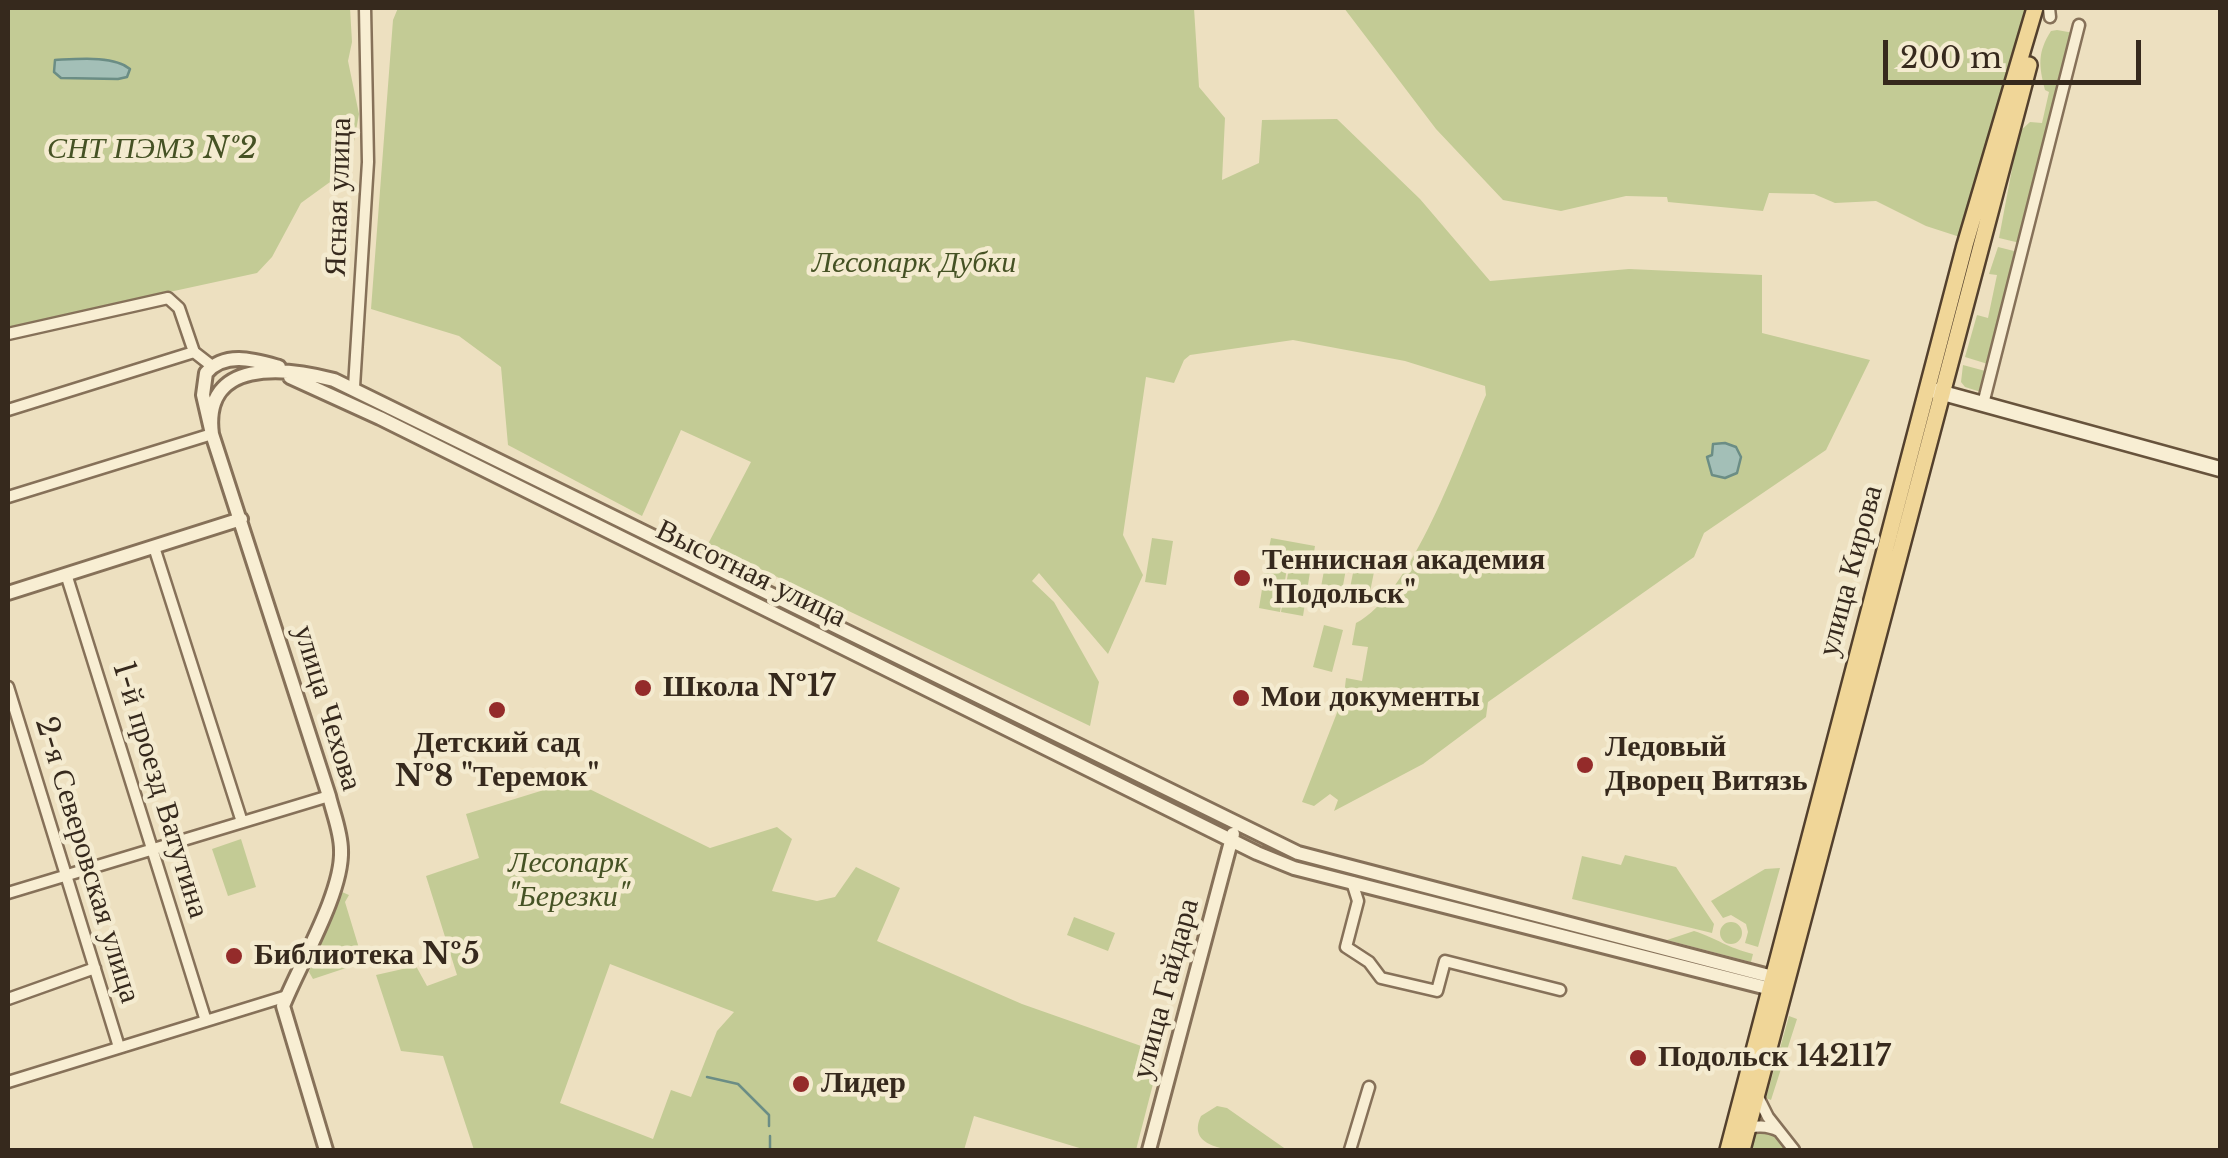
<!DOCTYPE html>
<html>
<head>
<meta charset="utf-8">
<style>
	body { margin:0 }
	#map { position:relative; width:2228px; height:1158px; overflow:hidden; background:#ede0c0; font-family:"Libre Baskerville",serif }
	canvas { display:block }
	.frame { position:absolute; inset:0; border:10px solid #36291d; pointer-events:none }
	.scale { position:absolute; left:1883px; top:40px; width:258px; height:45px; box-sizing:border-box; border:5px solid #36291d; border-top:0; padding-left:12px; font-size:30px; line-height:35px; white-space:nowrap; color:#36291d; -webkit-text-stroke:8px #f4ebd0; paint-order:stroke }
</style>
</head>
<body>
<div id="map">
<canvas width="2228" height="1158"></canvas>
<div class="frame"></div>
<div class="scale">200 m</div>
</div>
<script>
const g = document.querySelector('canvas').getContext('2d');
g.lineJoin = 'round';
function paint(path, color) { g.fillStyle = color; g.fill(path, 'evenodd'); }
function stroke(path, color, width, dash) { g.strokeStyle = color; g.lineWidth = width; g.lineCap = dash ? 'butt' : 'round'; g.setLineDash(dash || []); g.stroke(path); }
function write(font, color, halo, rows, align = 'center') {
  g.font = font + ' "Libre Baskerville",serif'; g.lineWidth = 9; g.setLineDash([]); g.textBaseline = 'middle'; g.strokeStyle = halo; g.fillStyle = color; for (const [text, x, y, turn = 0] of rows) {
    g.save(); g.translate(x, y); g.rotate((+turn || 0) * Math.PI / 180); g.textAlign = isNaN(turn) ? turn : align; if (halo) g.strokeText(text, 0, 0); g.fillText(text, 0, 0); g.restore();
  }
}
const green = new Path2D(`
	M8,8H350L352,42L348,61L359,114L349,169L343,178H337V185L330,182L301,203L272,257L257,273L8,327Z
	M398,8H1194L1199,87L1225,118L1222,180L1259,163L1262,120L1337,119L1420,199L1490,281L1629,269L1762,275V333L1870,360L1826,450L1704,533L1694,557L1488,702L1486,717L1423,764L1334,811L1338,800L1330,794L1314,806L1302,802L1344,695L1346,678L1362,681L1368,647L1352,645L1356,623C1411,596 1461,452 1486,395L1485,386L1405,361L1293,340L1190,355L1184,360L1174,383L1146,377L1123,535L1143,575L1108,654L1039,573L1032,581L1054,602L1099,682L1090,726L708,544L751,462L681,430L642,516L508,445L501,367L459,336L371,309L393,20Z
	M1344,8H2030L1963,238L1926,226L1876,201L1835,203L1814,194L1769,193L1763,211L1668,202L1667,197L1626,196L1561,211L1503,200L1436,129Z
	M2057,30L2074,33L2020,243L1999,238L2019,132L2030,122L2042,123L2049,92L2045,90C2039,66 2037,53 2051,31Z
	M1998,247L2018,252L1991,365L1965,357L1977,315L1988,318L1997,275L1989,274Z
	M1963,365L1989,372L1984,393L1965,387L1961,382Z
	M387,409L693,560L691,566L385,415Z
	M1152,538L1173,541L1166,585L1145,582Z
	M1271,538L1315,546L1311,570L1266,562Z
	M1327,554L1348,558L1340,602L1319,598Z
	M699,563L830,628L828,634L696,568Z
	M1355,563L1375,567L1367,607L1347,603Z
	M1266,564L1287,568L1280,612L1259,608Z
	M1289,568L1310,572L1303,616L1281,612Z
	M1324,625L1343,630L1332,672L1313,667Z
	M836,631L1100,762L1097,767L834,637Z
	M573,781L710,848L777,827L792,839L772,891L817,901L835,897L856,867L900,888L877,941L1022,1004L1161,1053L1136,1150H1086L974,1116L964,1150H474L443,1056L401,1051L376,975L416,966L427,986L457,975L426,876L479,858L466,814ZM610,964L734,1012L717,1031L691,1097L671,1090L653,1139L560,1103Z
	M241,839L256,887L228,896L212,849Z
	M1264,843L1301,858L1385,882L1386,885L1384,887L1299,863L1262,849Z
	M1625,855L1676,867L1714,924L1712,933L1572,899L1582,856L1621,865Z
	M1780,868L1758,947L1745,943L1748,932L1746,924L1731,915L1723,918L1711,901L1765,869Z
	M342,892L349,895L345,902L362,958L361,963L313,979L309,972L338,894Z
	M1074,917L1115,933L1108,951L1067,935Z
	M1720 933a11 11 0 1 1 22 0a11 11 0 1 1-22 0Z
	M1694,931C1716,938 1728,948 1753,954L1751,962L1667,940Z
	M1789,1016L1797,1019L1771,1100L1766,1098Z
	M1217,1106L1227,1108L1287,1150C1261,1151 1181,1158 1201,1116Z
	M1761,1131L1776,1136L1788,1150H1749L1752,1137Z`);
const water = new Path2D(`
	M55,60C76,59 114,55 130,69L127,77L118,79L61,78L54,72Z
	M1725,443L1736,447L1741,457L1737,473L1725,478L1712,475L1707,457L1712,455L1713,444Z`);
const stream = new Path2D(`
	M707,1077L738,1084L769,1115V1126
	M770,1136V1150`);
const minor = new Path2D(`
	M2049,8L2050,17
	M8,334L168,298L179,308L194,352L212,366
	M354,387L368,162L365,8
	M1983,404L2079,25
	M8,410L194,352
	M8,497L212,434
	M154,547L242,822
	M66,574L206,1021
	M8,687L119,1047
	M1352,882L1358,901L1346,947L1369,962L1381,978L1437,991L1445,961L1560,990
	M8,893L329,796
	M8,999L95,968
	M8,1082L287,996
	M1757,1095L1768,1117L1794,1150
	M1743,1131C1753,1124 1769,1126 1779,1131
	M1350,1150L1369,1087`);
const tertiary = new Path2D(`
	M279,367C254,360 225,351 206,373L203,395L212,434L329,796C333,813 341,832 341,850C343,893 299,965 283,1006L326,1150
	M290,377L380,418L1257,853L1294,868L1775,990
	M212,434C202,358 285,367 334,380L1298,853L1773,977L1778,982
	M8,593L241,519
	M1149,1150L1233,834`);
const secondary = new Path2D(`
	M1932,390L2220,469`);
const primary = new Path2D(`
	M1728,1150L1965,245L2035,8
	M1742,1150L2029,65`);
const markers = [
	[1242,578,10,"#942b2a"],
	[643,688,10,"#942b2a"],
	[1241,698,10,"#942b2a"],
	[497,710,10,"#942b2a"],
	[1585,765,10,"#942b2a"],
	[234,956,10,"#942b2a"],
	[1638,1058,10,"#942b2a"],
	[801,1084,10,"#942b2a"]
];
const parkNames = [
	["СНТ ПЭМЗ №2",152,150],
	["Лесопарк Дубки",914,264],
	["Лесопарк",568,864],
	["\"Березки\"",568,898]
];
const streetNames = [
	["Ясная улица",339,197,-88],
	["улица Кирова",1851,571,-75],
	["Высотная улица",751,574,26],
	["улица Чехова",327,708,73],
	["1-й проезд Ватутина",160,790,73],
	["2-я Северовская улица",87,860,73],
	["улица Гайдара",1166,989,-75]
];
const poiNames = [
	["Теннисная академия",1262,561],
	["\"Подольск\"",1262,595],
	["Школа №17",663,688],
	["Мои документы",1261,698],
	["Детский сад",497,744,"center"],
	["№8 \"Теремок\"",497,778,"center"],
	["Ледовый",1605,748],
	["Дворец Витязь",1605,782],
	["Библиотека №5",254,956],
	["Подольск 142117",1658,1058],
	["Лидер",821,1084]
];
paint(green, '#c3cb95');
paint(water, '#a3bfb7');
stroke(water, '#6b8d85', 2.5);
stroke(stream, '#6b8d85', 2.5);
stroke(minor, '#867159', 15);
stroke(tertiary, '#867159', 18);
stroke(secondary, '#67533c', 19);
stroke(primary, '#53402d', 20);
stroke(minor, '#f8eed3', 10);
stroke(tertiary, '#f8eed3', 12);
stroke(secondary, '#f8eed3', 14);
stroke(primary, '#f0d698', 15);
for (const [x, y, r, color] of markers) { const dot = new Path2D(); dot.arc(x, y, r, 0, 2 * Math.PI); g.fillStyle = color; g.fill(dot); stroke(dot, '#f4ebd0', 4); }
write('italic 30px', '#455224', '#f4ebd0', parkNames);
write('30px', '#36291d', '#f4ebd0', streetNames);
write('bold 30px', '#36291d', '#f4ebd0', poiNames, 'left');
</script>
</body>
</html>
